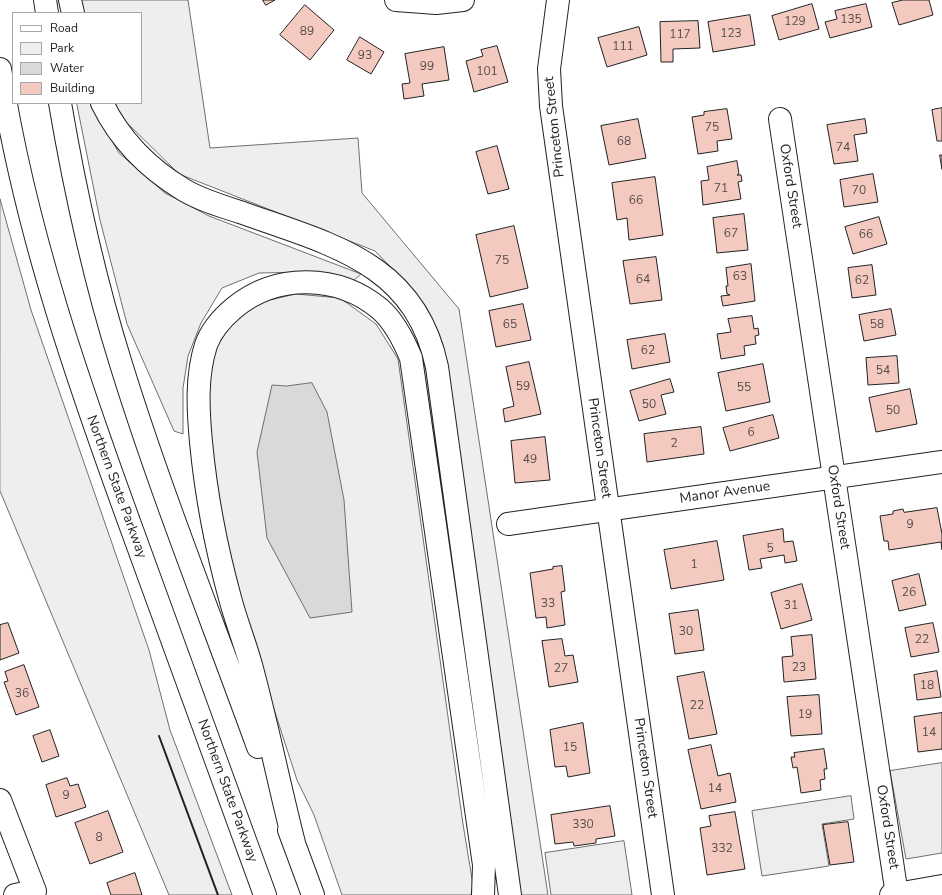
<!DOCTYPE html>
<html>
<head>
<meta charset="utf-8">
<style>
	body { margin:0 }
	#map { position:relative; width:942px; height:895px; overflow:hidden; background:#fff; font-family:"Nunito Sans",sans-serif }
	canvas { display:block }
	.legend { position:absolute; left:12px; top:12px; width:130px; height:92px; box-sizing:border-box; background:#fff; border:1px solid #a7a7a7; margin:0; padding:5px 7px; list-style:none; font-size:12px; color:#222 }
	.legend li { display:flex; align-items:center; gap:8px; height:20px }
	.legend b { width:20px; border:1px solid #a7a7a7 }
</style>
</head>
<body>
<div id="map">
<canvas width="942" height="895"></canvas>
<ul class="legend">
<li><b style="height:5px;background:#fff"></b>Road</li>
<li><b style="height:11px;background:#eee"></b>Park</li>
<li><b style="height:11px;background:#d9d9d9"></b>Water</li>
<li><b style="height:11px;background:#f3c9c0"></b>Building</li>
</ul>
</div>
<script>
const g = document.querySelector('canvas').getContext('2d');
g.lineJoin = 'round';
function paint(path, color) { g.fillStyle = color; g.fill(path, 'evenodd'); }
function stroke(path, color, width, dash) { g.strokeStyle = color; g.lineWidth = width; g.lineCap = dash ? 'butt' : 'round'; g.setLineDash(dash || []); g.stroke(path); }
function write(font, color, halo, rows, align = 'center') {
  g.font = font + ' "Nunito Sans",sans-serif'; g.lineWidth = 3; g.setLineDash([]); g.textBaseline = 'middle'; g.strokeStyle = halo; g.fillStyle = color; for (const [text, x, y, turn = 0] of rows) {
    g.save(); g.translate(x, y); g.rotate((+turn || 0) * Math.PI / 180); g.textAlign = isNaN(turn) ? turn : align; if (halo) g.strokeText(text, 0, 0); g.fillText(text, 0, 0); g.restore();
  }
}
const green = new Path2D(`
	M78,0H188L210,148L358,138L362,193L459,309L548,895H518L440,344L416,293L375,251L179,174L122,118L115,103H141V13H82Z
	M77,103H90L119,153L165,193L209,216L361,274L352,282L309,272L259,273L222,288L201,323L188,356L183,388V434L174,431L127,324L100,220Z
	M0,199L31,310L149,650L170,730L232,895H169L0,491Z
	M296,294L340,298L376,324L398,359L463,824L473,885L471,895H342L314,815L297,780L232,580L205,419L209,359L233,321L258,303Z`);
const parking = new Path2D(`
	M942,763V853L906,859L890,771Z
	M851,796L854,819L822,824L829,866L762,876L752,811Z
	M624,841L632,895H551L545,853Z`);
const water = new Path2D(`
	M312,383L327,412L344,500L352,612L310,618L267,538L257,452L272,385L286,386Z`);
const building = new Path2D(`
	M263,0H275L266,5Z
	M903,0H929L933,15L899,25L892,3Z
	M812,4L819,29L779,40L772,16Z
	M866,4L872,27L830,38L825,22L837,19L835,11Z
	M305,5L334,30L310,60L280,35Z
	M750,15L755,45L713,52L708,22Z
	M698,21L700,48L673,49V62H661L660,22Z
	M639,27L647,55L607,67L598,38Z
	M360,37L384,52L371,74L347,60Z
	M497,46L508,82L474,92L466,61L483,56L481,50Z
	M444,47L449,80L422,84L424,96L404,99L402,84L410,83L405,54Z
	M942,108V141H937L932,110Z
	M727,109L732,139L717,141L718,151L698,154L692,117L704,115V112Z
	M638,119L646,158L609,165L601,126Z
	M865,119L867,133L854,135L858,161L834,164L827,125Z
	M497,146L509,189L488,194L476,152Z
	M940,155H942V169Z
	M737,161L739,174L737,175H741L742,181L738,182L741,199L703,205L701,181L709,180L707,167Z
	M873,174L878,202L844,207L840,180Z
	M655,177L663,235L629,240L627,218L617,220L612,183Z
	M744,214L748,250L717,253L713,218Z
	M879,217L887,244L853,254L845,227Z
	M514,226L528,288L490,297L476,235Z
	M656,257L662,300L630,304L623,261Z
	M751,264L755,301L723,306L721,296L730,295L727,294L726,286H728L726,268Z
	M872,265L876,295L852,298L848,268Z
	M523,304L531,340L496,347L489,311Z
	M891,309L896,335L864,341L859,315Z
	M752,316L754,329L758,328L759,335L755,336L756,344L744,346L745,355L721,359L717,334L731,332L728,319Z
	M665,334L670,362L632,369L627,340Z
	M897,356L899,383L868,385L866,358Z
	M529,362L541,414L505,422L503,409L514,406L506,367Z
	M763,364L770,402L726,411L718,373Z
	M670,379L674,392L661,395L666,414L639,421L630,391Z
	M910,389L917,424L876,432L869,398Z
	M773,415L779,438L730,451L723,428Z
	M701,427L704,454L647,462L644,434Z
	M545,437L550,480L515,483L511,441Z
	M937,508L942,534V550L941,542L889,550L888,541H884L880,516L893,514V511L903,509L904,512Z
	M783,529L784,542L793,541L797,561L785,563L784,555L760,559L762,568L749,570L743,536Z
	M717,541L724,580L671,589L664,550Z
	M562,566L565,591L561,592L565,625L547,628L546,617L536,618L530,573L553,569V567Z
	M919,574L926,605L899,611L892,581Z
	M802,584L812,620L781,629L771,593Z
	M698,610L704,650L675,654L669,614Z
	M8,623L19,653L0,660V625Z
	M933,623L939,652L911,657L905,628Z
	M812,635L816,679L784,682L782,657L793,656L791,637Z
	M562,639L565,656L573,655L578,682L549,687L542,641Z
	M24,665L39,707L16,715L4,682L8,681L5,672Z
	M937,671L941,697L917,700L914,675Z
	M704,672L717,734L689,739L677,677Z
	M819,695L822,734L791,736L787,697Z
	M942,713V749L918,752L914,717Z
	M583,723L590,773L568,777L566,766L555,767L550,730Z
	M50,730L59,756L42,762L33,736Z
	M711,745L718,776L730,773L736,802L701,809L688,750Z
	M824,749L827,769H824L825,779L820,780L821,790L801,793L797,767L793,768L791,757H795L794,753Z
	M67,778L70,786L78,784L86,807L56,817L46,785Z
	M610,806L615,836L596,839V843L574,846L573,842L555,844L551,815Z
	M108,811L123,852L90,864L75,823Z
	M735,812L745,869L707,875L700,828L711,826L709,816Z
	M848,822L854,862L830,865L823,825Z
	M135,873L142,895H111L107,883Z`);
const minor = new Path2D(`
	M396,0L436,3L463,0
	M558,0L549,69L551,106L663,895
	M780,119L897,895
	M508,524L942,462
	M0,800L35,891
	M15,895L35,891`);
const major = new Path2D(`
	M891,895L942,886`);
const highway = new Path2D(`
	M45,0L47,13
	M70,0L73,13
	M0,69C25,231 79,385 135,538C178,657 222,776 265,895
	M60,103C75,191 94,278 121,364C161,493 212,620 258,747
	M102,103C120,140 149,169 184,190C201,200 221,206 240,212C328,244 415,261 437,367L510,895
	M289,830L313,895
	M294,843C279,784 267,724 251,665C245,643 236,621 230,598C216,547 206,495 201,442C198,410 196,376 206,345C211,331 222,318 234,308C276,273 338,274 380,309C395,322 404,341 411,358L484,865L483,895`);
const wall = new Path2D(`
	M159,736L218,895`);
const numberNames = [
	["135",851,20],
	["129",795,22],
	["89",307,32],
	["123",731,34],
	["117",680,35],
	["111",623,47],
	["93",365,56],
	["99",427,67],
	["101",487,72],
	["75",712,128],
	["68",624,142],
	["74",843,148],
	["71",721,189],
	["70",859,191],
	["66",636,201],
	["67",731,234],
	["66",866,235],
	["75",502,261],
	["63",740,277],
	["64",643,280],
	["62",862,281],
	["65",510,325],
	["58",877,325],
	["62",648,351],
	["54",883,371],
	["59",523,387],
	["55",744,388],
	["50",649,405],
	["50",893,411],
	["6",751,433],
	["2",674,444],
	["49",530,460],
	["9",910,525],
	["5",770,549],
	["1",694,565],
	["26",909,593],
	["33",548,604],
	["31",791,606],
	["30",686,632],
	["22",922,640],
	["23",799,668],
	["27",561,669],
	["18",927,686],
	["36",22,694],
	["22",697,706],
	["19",805,715],
	["14",929,733],
	["15",570,748],
	["14",715,789],
	["9",66,796],
	["330",583,825],
	["8",99,838],
	["332",722,849]
];
const streetNames = [
	["Princeton Street",555,127,-96],
	["Oxford Street",790,186,81],
	["Princeton Street",599,448,82],
	["Northern State Parkway",116,487,70],
	["Manor Avenue",725,493,-8],
	["Oxford Street",838,507,81],
	["Princeton Street",645,768,82],
	["Northern State Parkway",227,791,70],
	["Oxford Street",887,827,81]
];
paint(green, '#eee');
stroke(green, '#6f6f6f', 1);
paint(parking, '#ededed');
stroke(parking, '#6f6f6f', 1);
paint(water, '#d9d9d9');
stroke(water, '#6f6f6f', 1);
paint(building, '#f3c9c0');
stroke(building, '#222', 1);
stroke(minor, '#222', 24);
stroke(major, '#222', 24);
stroke(highway, '#222', 24);
stroke(minor, '#fff', 22);
stroke(major, '#fff', 22);
stroke(highway, '#fff', 22);
stroke(wall, '#222', 2);
write('12px', '#564c4a', null, numberNames);
write('14px', '#222', '#fff', streetNames);
</script>
</body>
</html>
